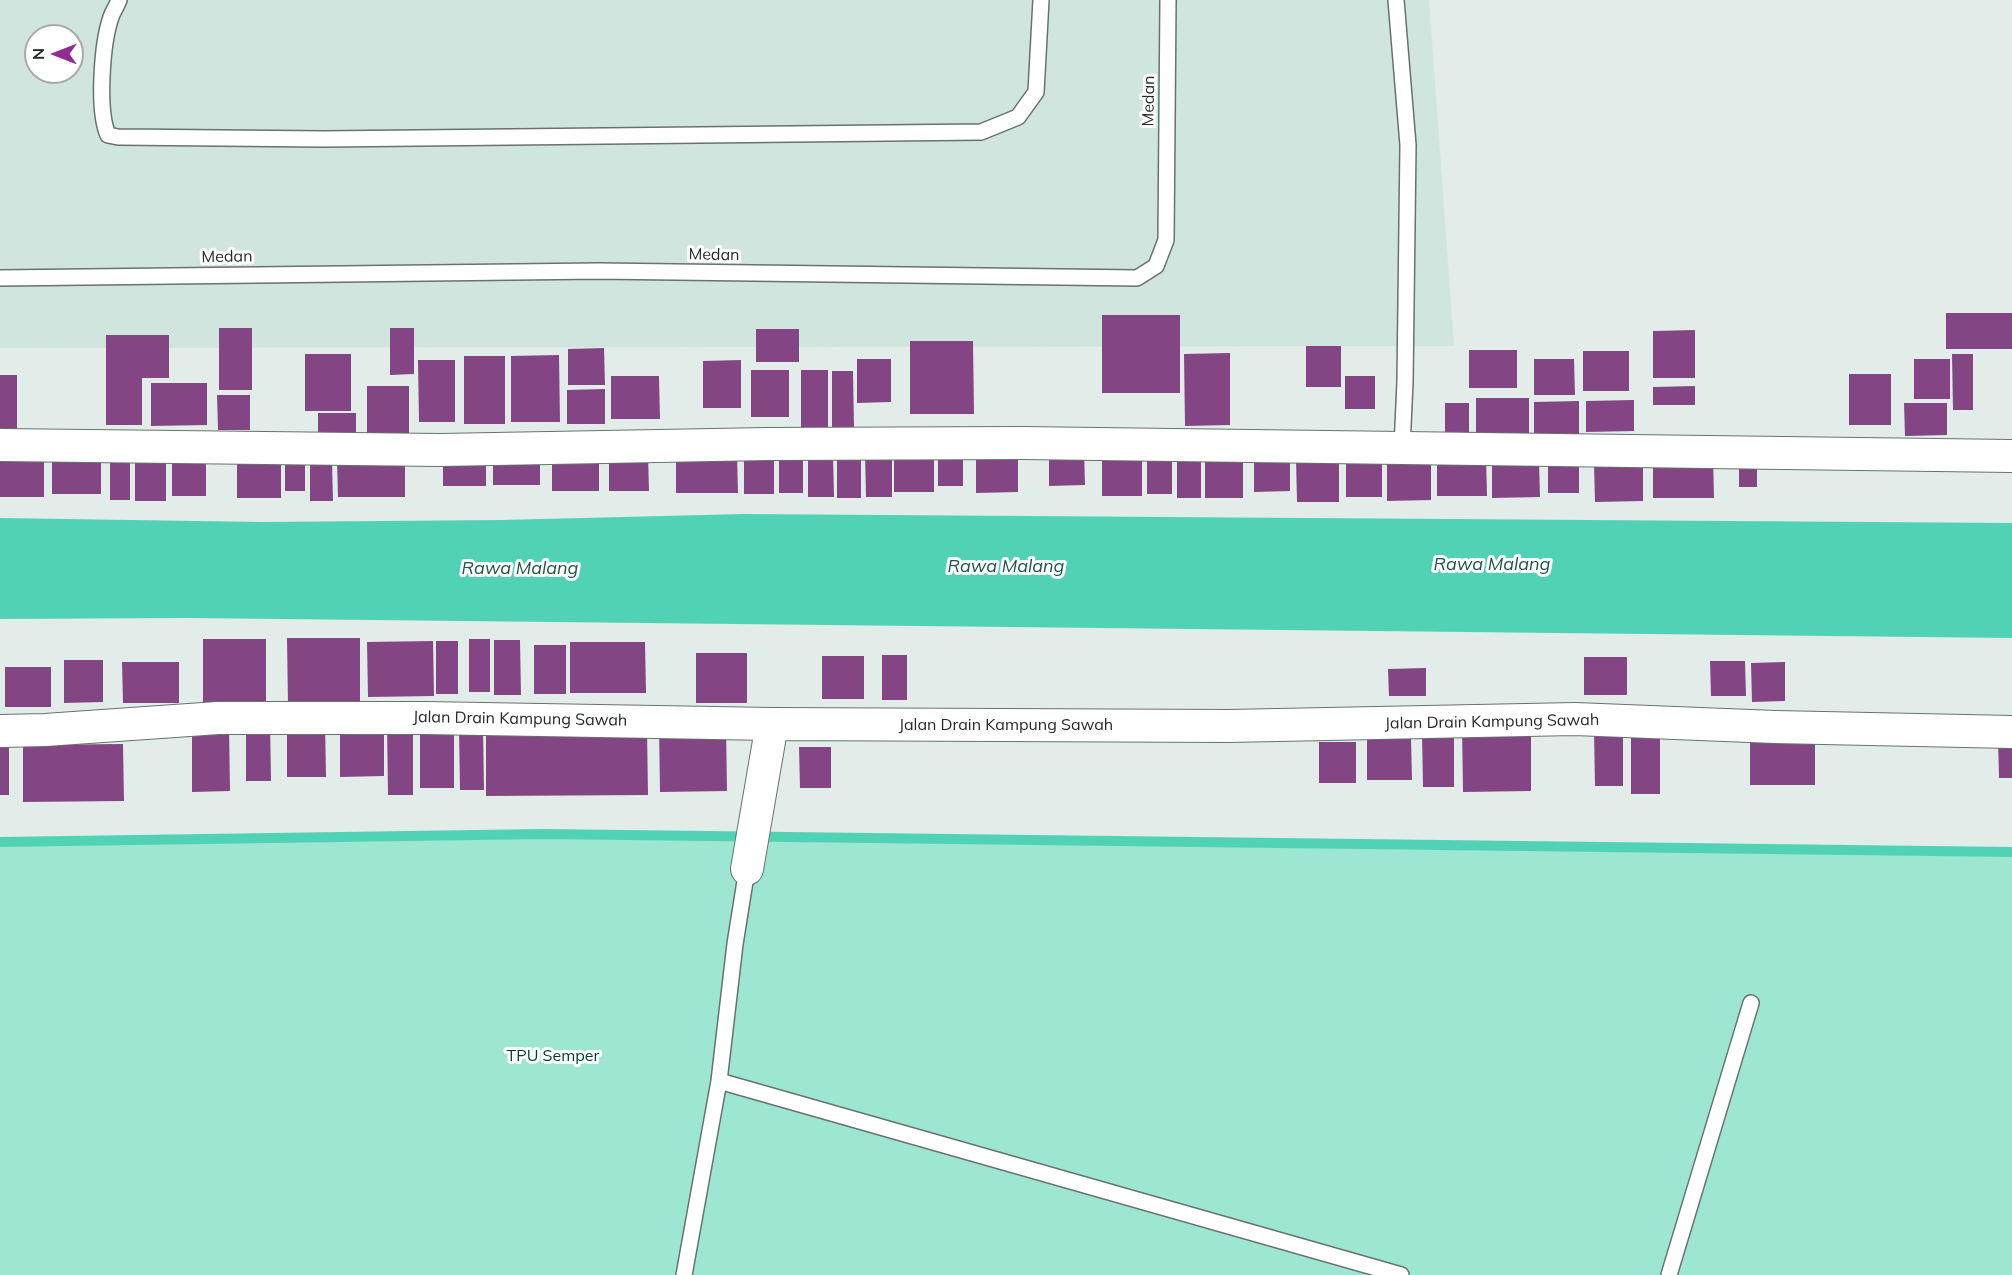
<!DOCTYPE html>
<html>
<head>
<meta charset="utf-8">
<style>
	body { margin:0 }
	#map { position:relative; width:2012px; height:1275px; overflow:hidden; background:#e2edea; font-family:Mulish,sans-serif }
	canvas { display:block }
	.north { position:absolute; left:24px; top:24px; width:60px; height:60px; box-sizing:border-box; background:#fff; border:2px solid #a8aaa9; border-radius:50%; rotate:270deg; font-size:16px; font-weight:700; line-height:24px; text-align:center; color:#252a28 }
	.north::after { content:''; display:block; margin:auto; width:21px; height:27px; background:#902c92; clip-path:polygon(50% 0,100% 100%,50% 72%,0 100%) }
</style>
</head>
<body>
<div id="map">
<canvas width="2012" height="1275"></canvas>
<div class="north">N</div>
</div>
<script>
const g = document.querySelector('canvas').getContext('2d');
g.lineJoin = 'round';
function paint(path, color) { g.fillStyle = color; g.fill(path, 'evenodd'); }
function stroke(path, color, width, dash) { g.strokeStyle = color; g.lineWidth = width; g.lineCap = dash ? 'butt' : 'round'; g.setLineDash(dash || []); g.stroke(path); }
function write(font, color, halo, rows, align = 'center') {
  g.font = font + ' Mulish,sans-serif'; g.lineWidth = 6; g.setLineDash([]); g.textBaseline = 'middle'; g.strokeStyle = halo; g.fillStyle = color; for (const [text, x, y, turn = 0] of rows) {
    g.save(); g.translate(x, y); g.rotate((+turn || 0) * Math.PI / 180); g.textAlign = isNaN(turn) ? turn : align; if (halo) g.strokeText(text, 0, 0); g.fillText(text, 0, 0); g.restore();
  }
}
const built = new Path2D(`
	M0,0H1429L1454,346L0,348ZM36,36H72V72H36Z`);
const green = new Path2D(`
	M544,834L2012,852V1275H0V842Z`);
const water = new Path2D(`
	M744,514L2012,523V638L188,618L0,619V518L262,522L501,520Z`);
const stream = new Path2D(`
	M0,842L544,834L2012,852`);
const building = new Path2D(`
	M1946,313H2012V349H1946Z
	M1102,315H1180V393H1102Z
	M219,328H252V390H219Z
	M390,328H414V374L390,375Z
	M756,329H799V362H756Z
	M1695,330V378H1653V331Z
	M106,335H169V378H142V425H106Z
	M910,341H973L974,414H910Z
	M1306,346H1341V387H1306Z
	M604,348L605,385H568V349Z
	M1469,350H1517V388H1469Z
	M1583,351H1629V391H1583Z
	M1230,353V425L1185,426L1184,354Z
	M305,354H351V411H305Z
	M1952,354H1973V410H1953Z
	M559,355L560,422H511V356Z
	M464,356H505V424H464Z
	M857,359H891V402L857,403Z
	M1534,359H1574L1575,395H1534Z
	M1914,359H1950V399H1914Z
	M418,360H455V422H419Z
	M741,360V408H703V361Z
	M751,370H789V417H751Z
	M801,370H828V429H801Z
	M832,371H853L854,428H832Z
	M1849,374H1891V425H1849Z
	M0,375H17V430H0Z
	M611,376H659L660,419H611Z
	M1345,376H1375V409H1345Z
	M151,383H207V425L151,426Z
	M367,386H409V436H367Z
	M1695,386V405H1653V387Z
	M605,389V424H567V390Z
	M217,395H250V430H218Z
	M1476,398H1529V440H1476Z
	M1634,400V431L1586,432V401Z
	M1579,401V440H1534V402Z
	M1445,403H1469V442H1445Z
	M1904,403H1947V435L1905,436Z
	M318,413H356V439H318Z
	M934,448V492H894V449Z
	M1018,449V492L976,493V450Z
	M1084,449L1085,485L1049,486V450Z
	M892,450V497H866L865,451Z
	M1172,451V494H1147V452Z
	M285,453H305V491H285Z
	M552,453H599V491H552Z
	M609,453H648L649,491H609Z
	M737,453L738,493H676V454Z
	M938,453H963V486H938Z
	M1102,453H1142V496H1102Z
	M540,454V485H493V455Z
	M744,454H774V494H744Z
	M808,454H833L834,497H808Z
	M837,454H861V498H837Z
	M1486,454L1487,496H1437V455Z
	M443,455H486V486H443Z
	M779,455H803V493H779Z
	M52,456H101V494H52Z
	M281,456V498H237V457Z
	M1254,457H1290V491L1254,492Z
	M1387,457H1431V500L1387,501Z
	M1653,457H1713L1714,498H1653Z
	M0,458H44V497H0Z
	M405,458V497H338L337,459Z
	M1243,458V498H1205V459Z
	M1296,458H1339V502H1297Z
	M1346,458H1382V497H1346Z
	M1548,459H1579V493H1548Z
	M110,460H130V500H110Z
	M172,460H206V496H172Z
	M166,461V501H135V462Z
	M1177,461H1201V498H1177Z
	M1492,461H1539L1540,497L1492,498Z
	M1739,461H1757V487H1739Z
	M310,462H332L333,501H310Z
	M1594,464H1643V501L1595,502Z
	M287,638H360V704L288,705Z
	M203,639H266V701L203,702Z
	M469,639H490V692H469Z
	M494,640H520L521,695H494Z
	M433,641L434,696L368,697L367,642Z
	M436,641H458V694H436Z
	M570,642H645L646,693H570Z
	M534,645H566V694H534Z
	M696,653H747V703H696Z
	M882,655H907V700H882Z
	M822,656H864V699H822Z
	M1584,657H1627V695H1584Z
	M64,660H103V702L64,703Z
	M1710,661H1745L1746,696H1711Z
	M122,662H179V703H123Z
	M1785,662V701L1752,702L1751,663Z
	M5,667H51V707H5Z
	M1426,668V696H1389L1388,669Z
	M246,720H270L271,781H246Z
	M287,721H325L326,777H287Z
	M387,723H413V795H388Z
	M192,724H229L230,791L192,792Z
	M1531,724V791L1463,792L1462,725Z
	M726,725L727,791L660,792L659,726Z
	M454,726V788H420V727Z
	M647,728L648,795L486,796V729Z
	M459,729H483L484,790H460Z
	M1623,729V786H1595L1594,730Z
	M340,732H384V776L340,777Z
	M1631,732H1660V794H1631Z
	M1422,733H1454V787H1423Z
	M1815,733V785H1750V734Z
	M1998,737H2012V778H1999Z
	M1367,738H1411L1412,780H1367Z
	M0,741H9V795H0Z
	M1319,742H1356V783H1319Z
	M123,744L124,801L23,802V745Z
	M799,747H831V788H800Z`);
const service = new Path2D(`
	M119,0C117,6 113,11 111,17C102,43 97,110 108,135L118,137L324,139L981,132L1018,117L1036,92L1041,0
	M1396,0L1408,145L1405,382L1402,448
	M0,278L599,271L1137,278L1156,266L1166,240L1168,0
	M719,1081L1401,1275
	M684,1275L719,1081L735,944L747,869
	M1669,1275L1751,1003`);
const minor = new Path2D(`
	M0,445L440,450L767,444L1022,443L2012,456
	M0,731L45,730L218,718H425L772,724L1228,726L1575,719L1775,727L2012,732
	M747,869L772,724`);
const streetNames = [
	["Medan",1149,101,-89],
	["Medan",714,255,1],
	["Medan",227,257,-1],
	["Jalan Drain Kampung Sawah",520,719,1],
	["Jalan Drain Kampung Sawah",1492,722,-1],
	["Jalan Drain Kampung Sawah",1006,725]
];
const parkNames = [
	["TPU Semper",553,1056]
];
const waterNames = [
	["Rawa Malang",1492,565],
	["Rawa Malang",1006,567],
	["Rawa Malang",520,569]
];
paint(built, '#d0e5de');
paint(green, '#9de7d2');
paint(water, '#52d2b4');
stroke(stream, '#52d2b4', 10);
paint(building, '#844584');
stroke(service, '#68726f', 18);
stroke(minor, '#68726f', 34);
stroke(service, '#fff', 15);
stroke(minor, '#fff', 32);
write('16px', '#252a28', '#fff', streetNames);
write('16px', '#003c31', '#fff', parkNames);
write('italic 18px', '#1f5447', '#fff', waterNames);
</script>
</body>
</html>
